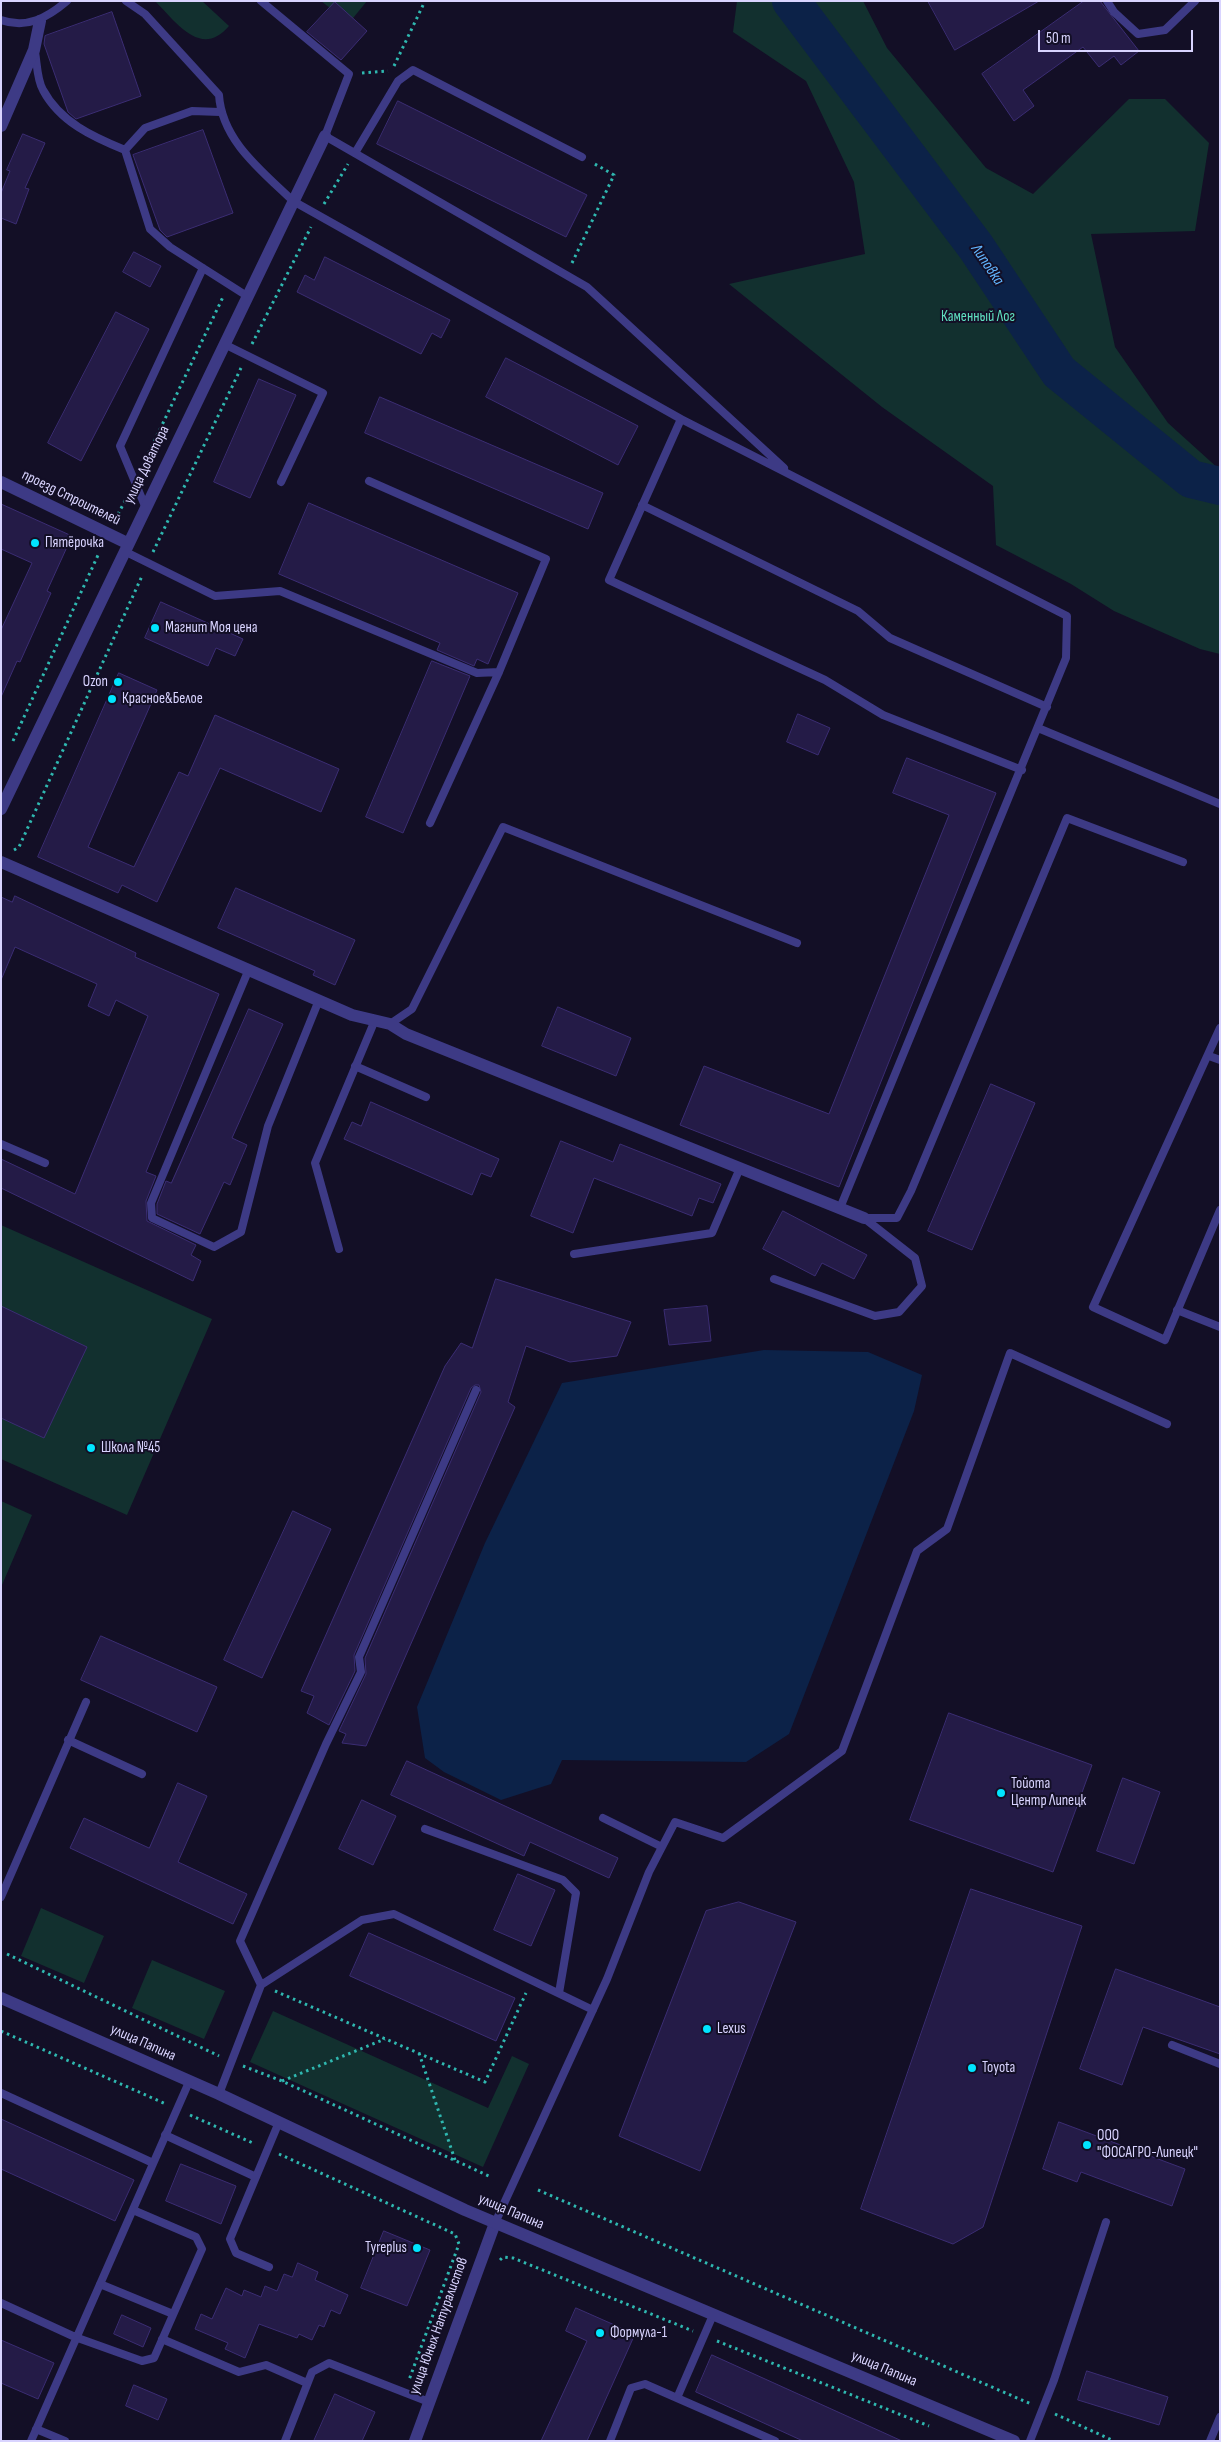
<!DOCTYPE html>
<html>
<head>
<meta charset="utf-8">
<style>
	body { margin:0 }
	#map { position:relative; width:1221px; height:2442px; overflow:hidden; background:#130f26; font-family:"Sofia Sans Condensed",sans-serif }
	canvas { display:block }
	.frame { position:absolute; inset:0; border:2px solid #d9d4ff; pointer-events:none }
	.scale { position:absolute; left:1038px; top:30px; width:155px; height:22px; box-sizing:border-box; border:2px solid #d9d4ff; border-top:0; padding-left:6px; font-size:15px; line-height:18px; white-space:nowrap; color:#d9d4ff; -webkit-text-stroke:4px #130f26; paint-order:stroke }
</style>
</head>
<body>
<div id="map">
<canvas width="1221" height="2442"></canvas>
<div class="frame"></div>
<div class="scale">50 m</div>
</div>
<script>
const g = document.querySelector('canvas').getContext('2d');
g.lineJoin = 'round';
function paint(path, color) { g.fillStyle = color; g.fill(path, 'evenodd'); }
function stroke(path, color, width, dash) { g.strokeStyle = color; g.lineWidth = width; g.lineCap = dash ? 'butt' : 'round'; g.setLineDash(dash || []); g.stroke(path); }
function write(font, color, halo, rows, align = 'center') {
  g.font = font + ' "Sofia Sans Condensed",sans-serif'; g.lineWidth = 4; g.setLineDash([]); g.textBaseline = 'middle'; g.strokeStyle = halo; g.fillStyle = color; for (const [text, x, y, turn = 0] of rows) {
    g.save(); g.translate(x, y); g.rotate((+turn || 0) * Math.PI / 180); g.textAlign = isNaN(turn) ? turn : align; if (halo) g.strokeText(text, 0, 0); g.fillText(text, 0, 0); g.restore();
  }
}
const green = new Path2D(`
	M155,1H202L229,26C201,59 176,22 155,1Z
	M321,1H367L349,23Z
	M737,1H863L887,48L986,168L1033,194L1129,99H1165L1209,143L1195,231L1091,234L1115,347L1168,423L1220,470V654L1200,649L1114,611L1071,584L996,545L993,486L882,407L729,284L865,254L854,182L806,81L733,32Z
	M1,1225L212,1319L127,1515L1,1459Z
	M1,1501L32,1515L2,1585L1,1584Z
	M41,1908L104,1936L84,1983L21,1956Z
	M152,1960L225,1991L204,2039L132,2008Z
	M273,2011L488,2108L512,2056L529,2064L483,2167L250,2062Z`);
const water = new Path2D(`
	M764,1350L868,1352L922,1375L914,1411L789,1734L746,1762L562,1760L551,1784L501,1800L444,1772L425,1758L417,1707L485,1543L562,1383Z`);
const river = new Path2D(`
	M791,1L976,247L1059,372L1191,479L1220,486`);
const building = new Path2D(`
	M928,1H1039L955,50Z
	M1084,1H1100L1139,51L1121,65L1114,56L1099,67L1083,47L1023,90L1034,106L1014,121L982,74Z
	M335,2L367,31L341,60L307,32Z
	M112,12L141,96L76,119L68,112L44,44L45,36Z
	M398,101L587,195L566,237L377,144Z
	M203,130L233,213L167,237L160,230L133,155Z
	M23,134L45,143L25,188L29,189L16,224L1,218V193L10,171L7,170Z
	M134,252L161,266L150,287L123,272Z
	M325,257L450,320L441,338L432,333L421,354L297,292L305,275L314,280Z
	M116,312L149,329L81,461L48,443Z
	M506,358L638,426L618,465L486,397Z
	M259,379L296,395L250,498L214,482Z
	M380,397L603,493L588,529L365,433Z
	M309,503L518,593L488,664L477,659L474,666L437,650L440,643L279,574Z
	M1,504L72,536L47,591L51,593L20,662L17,661L1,697V630L32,563L1,549Z
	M161,602L243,639L235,656L216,648L208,666L145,638Z
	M432,661L470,676L403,833L366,817Z
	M119,673L157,690L88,847L134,867L179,772L188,776L215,715L339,769L321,812L220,768L157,902L122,885L118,893L38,857Z
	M798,714L830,728L818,755L787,742Z
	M907,758L996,793L839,1187L680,1125L704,1066L829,1114L949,815L893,793Z
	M236,888L355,940L335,985L313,975L315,971L218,928Z
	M15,896L136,953L135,957L219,994L146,1172L156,1176L146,1201L147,1221L196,1245L191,1255L201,1261L193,1281L1,1188V1159L75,1194L148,1016L116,1000L109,1016L88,1006L97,984L15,947L1,980V897L12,902Z
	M558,1007L631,1038L616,1076L542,1046Z
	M249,1009L283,1024L232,1138L247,1145L230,1185L224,1182L200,1234L157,1214V1204L166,1181L171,1183Z
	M991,1084L1035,1103L972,1250L928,1231Z
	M371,1102L499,1159L491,1177L481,1173L472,1195L344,1139L352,1122L361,1126Z
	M561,1141L613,1162L620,1144L721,1184L713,1203L699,1198L692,1216L594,1178L573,1233L531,1216Z
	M783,1211L867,1255L854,1279L822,1263L815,1276L763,1249Z
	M496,1279L631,1322L617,1356L570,1362L526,1346L508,1402L515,1407L366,1746L342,1743L346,1734L339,1731L366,1674L365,1658L481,1392L479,1385H475L471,1388L354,1655L355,1671L329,1725L307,1713L314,1696L301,1691L445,1366L461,1343L472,1348Z
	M1,1306L87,1347L44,1438L1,1418Z
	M707,1306L711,1341L669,1345L664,1310Z
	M293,1511L331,1529L262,1678L224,1660Z
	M101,1636L217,1687L197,1732L81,1680Z
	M949,1713L1092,1765L1053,1872L910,1820Z
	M407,1761L618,1858L609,1878L530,1842L524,1856L391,1795Z
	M1123,1778L1160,1792L1134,1864L1097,1851Z
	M178,1783L207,1796L178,1862L247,1894L233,1924L70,1848L84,1818L149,1848Z
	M362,1800L396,1816L373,1865L339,1849Z
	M518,1874L555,1890L531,1946L494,1930Z
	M971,1889L1082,1926L983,2227L953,2244L861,2209Z
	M739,1902L796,1922L700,2171L619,2136L706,1911Z
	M369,1933L515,1998L496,2041L350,1976Z
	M1116,1969L1220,2007V2054L1143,2027L1122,2085L1080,2069Z
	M1,2119L134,2180L115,2221L1,2169Z
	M1059,2122L1185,2169L1172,2206L1081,2172L1077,2182L1043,2169Z
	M181,2164L236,2186L221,2224L166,2201Z
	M384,2231L430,2250L407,2306L361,2288Z
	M298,2263L318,2272L315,2280L348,2295L340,2314L331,2310L324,2327L319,2325L312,2340L299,2334L297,2338L259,2324L245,2358L225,2349L228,2343L195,2329L201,2314L212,2319L226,2288L242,2296L244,2290L261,2297L265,2286L277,2291L284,2274L292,2277Z
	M576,2308L635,2334L587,2441H541L587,2341L566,2331Z
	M122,2315L151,2328L143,2347L114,2334Z
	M1,2340L54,2363L38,2399L1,2383Z
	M712,2355L902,2441H803L696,2392Z
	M1087,2371L1168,2397L1159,2425L1078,2400Z
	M134,2385L167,2399L158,2420L126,2406Z
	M335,2394L375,2412L362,2441H314Z`);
const path = new Path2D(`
	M394,66L425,1
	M362,73L388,71
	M324,204L348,164
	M572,263L614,175L593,163
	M252,344L311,227
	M143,465L223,297
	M115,520L127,497
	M153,552L241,368
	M13,741L99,553
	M14,850L19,847L142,576
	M7,1954L219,2056
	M275,1991L485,2082L526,1993
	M1,2031L166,2104
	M419,2053L455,2160
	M243,2066L282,2081L491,2177
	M282,2081L385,2039
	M190,2115L255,2144
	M279,2154L455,2234L459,2244L409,2380
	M538,2190L1031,2404
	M500,2260L503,2257L513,2258L693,2331
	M717,2341L929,2426
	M1055,2414L1114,2441`);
const service = new Path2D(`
	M126,1L145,14L219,95C222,141 262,171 293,201L681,419L609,580L825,680L883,715L1022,770
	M261,1L349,74L325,136L587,287L784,468
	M1107,1L1114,12L1138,34L1165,30L1195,1
	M1,20C27,29 47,18 67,1
	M35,52C37,63 37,80 43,90C60,122 93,137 125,150
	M220,112L192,111L145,128L125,150L150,229L170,247L247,296
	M355,153L398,81L413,70L582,157
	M224,344L323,393L281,482
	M681,419L1067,616L1066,658L840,1208
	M369,481L546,559L499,672L430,823
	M642,505L858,611L890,638L1047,707
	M145,506L120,446L203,268
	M124,551L215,596L280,591L477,673L499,672
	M1038,728L1220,804
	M249,969L151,1203L152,1218L214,1247L241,1232L268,1126L319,1000
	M390,1024L412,1009L503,827L797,943
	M1220,1028L1093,1307L1165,1340L1220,1210
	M1209,1056L1220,1060
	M355,1066L426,1097
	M1,1144L45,1163
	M864,1218H897L911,1191L1067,818L1183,862
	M339,1249L315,1163L375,1020
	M574,1254L712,1233L740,1168
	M774,1279L875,1316L899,1312L922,1286L915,1258L864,1218
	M1177,1310L1220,1327
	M68,1740L142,1774
	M603,1818L662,1847
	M425,1829L563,1880L576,1893L559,1993
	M1,1897L86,1702
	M261,1985L240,1941L326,1744L361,1672L359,1657L476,1390
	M1172,2045L1220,2064
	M1,2093L153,2163
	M219,2094L261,1985L362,1920L394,1914L593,2010
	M165,2135L256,2177
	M495,2223L607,1979L649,1872L675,1822L723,1838L842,1751L917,1551L947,1529L1010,1353L1167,1424
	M269,2267L236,2253L230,2239L279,2122
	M100,2284L173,2314
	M1,2303L75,2337L142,2361L154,2358L202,2249L196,2237L133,2210
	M162,2339L239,2372L266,2365L307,2383
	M677,2398L713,2315
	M36,2429L65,2441
	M31,2441L189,2082
	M285,2441L312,2372L329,2363L429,2402
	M610,2441L631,2388L645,2384L775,2441
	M1030,2441L1054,2380L1106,2222
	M1210,2441L1220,2417`);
const minor = new Path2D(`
	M1,126L34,50L40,21
	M1,482L127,543
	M1,809L325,136
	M1,862L352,1015L390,1024L406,1034L864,1218
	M415,2441L495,2223`);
const tertiary = new Path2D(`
	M1,1998L219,2094L465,2210L1014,2441`);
const markers = [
	[35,543,5,"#00e5ff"],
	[155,628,5,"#00e5ff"],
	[118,682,5,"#00e5ff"],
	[112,699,5,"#00e5ff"],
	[91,1448,5,"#00e5ff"],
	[1001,1793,5,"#00e5ff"],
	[707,2029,5,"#00e5ff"],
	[972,2068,5,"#00e5ff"],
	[1087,2145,5,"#00e5ff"],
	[417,2248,5,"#00e5ff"],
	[600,2333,5,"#00e5ff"]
];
const parkNames = [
	["Каменный Лог",978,317]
];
const streetNames = [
	["улица Доватора",147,465,-64],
	["проезд Строителей",71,498,26],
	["улица Папина",143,2043,24],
	["улица Папина",511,2212,23],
	["улица Юных Натуралистов",439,2326,-70],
	["улица Папина",884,2369,23]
];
const poiNames = [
	["Пятёрочка",45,543],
	["Магнит Моя цена",165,628],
	["Ozon",108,682,"right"],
	["Красное&Белое",122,699],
	["Школа №45",101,1448],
	["Тойота",1011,1784],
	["Центр Липецк",1011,1801],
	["Lexus",717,2029],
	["Toyota",982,2068],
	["ООО",1097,2136],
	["\"ФОСАГРО-Липецк\"",1097,2153],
	["Tyreplus",407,2248,"right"],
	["Формула-1",610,2333]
];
const waterNames = [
	["Липовка",987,265,56]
];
paint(green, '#12302f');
paint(water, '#0c2248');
stroke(river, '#0c2248', 38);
paint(building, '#241b47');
stroke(building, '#3b2d73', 1);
stroke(path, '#2fb8b0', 3, [2.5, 4]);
stroke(service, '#3d3a85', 8);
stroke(minor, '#3d3a85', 12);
stroke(tertiary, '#3d3a85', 12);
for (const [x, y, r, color] of markers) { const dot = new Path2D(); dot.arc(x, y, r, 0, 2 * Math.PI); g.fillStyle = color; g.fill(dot); stroke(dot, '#130f26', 2); }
write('15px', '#5fe0c0', '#130f26', parkNames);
write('15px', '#d9d4ff', '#130f26', streetNames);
write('15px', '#d9d4ff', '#130f26', poiNames, 'left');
write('italic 16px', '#62b6ff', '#130f26', waterNames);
</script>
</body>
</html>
